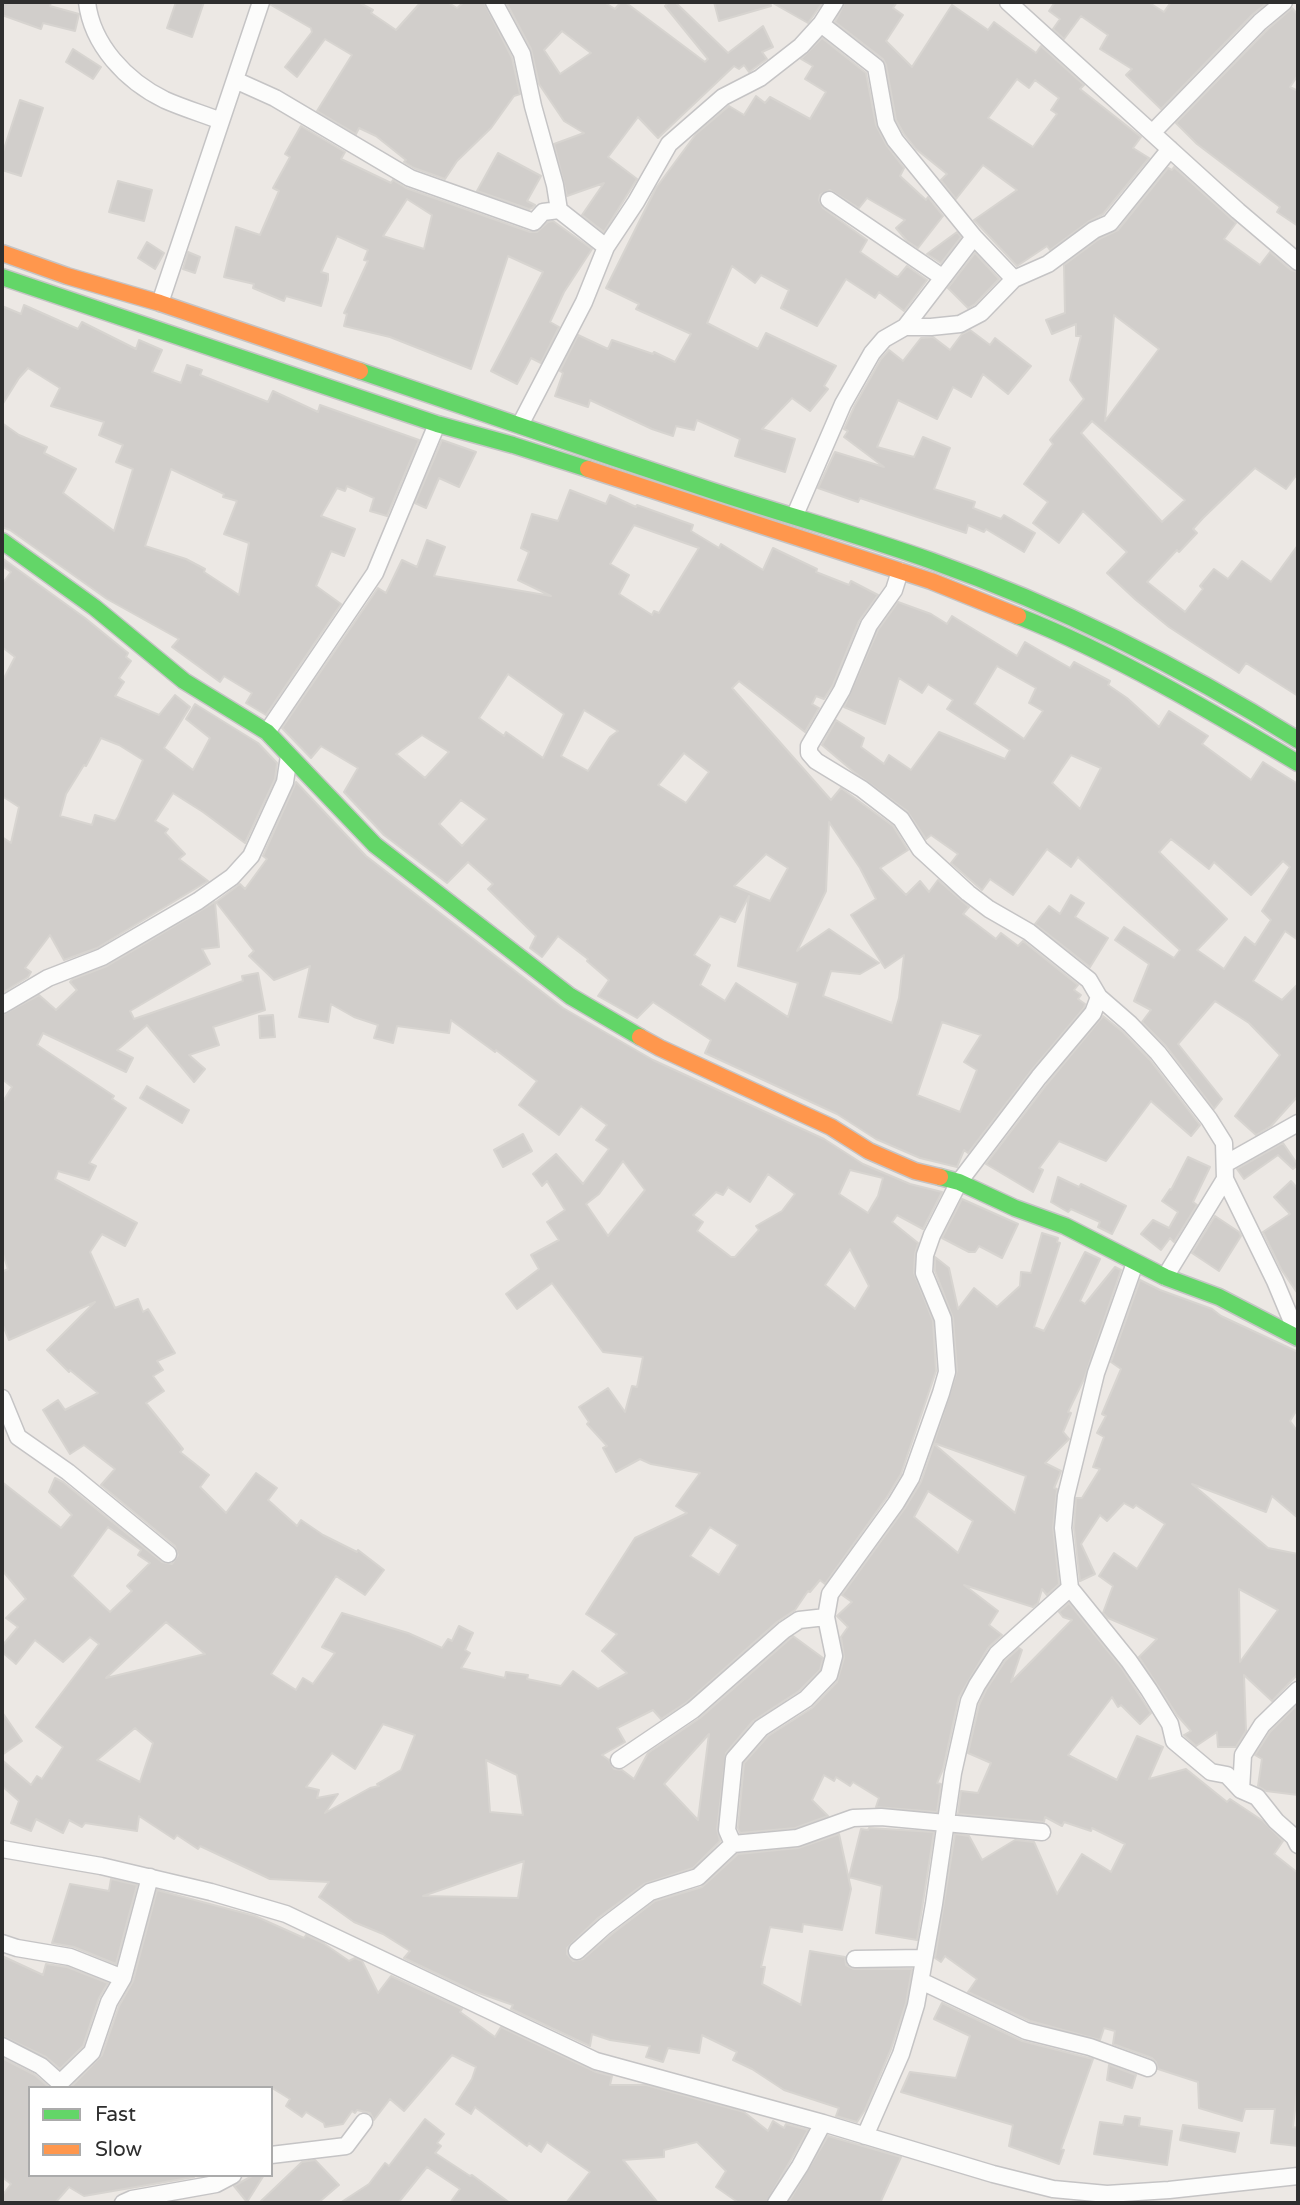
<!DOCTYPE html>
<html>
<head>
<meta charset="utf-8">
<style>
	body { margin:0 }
	#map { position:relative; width:1300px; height:2205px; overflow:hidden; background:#ece8e4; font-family:"Varela Round",sans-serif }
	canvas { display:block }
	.frame { position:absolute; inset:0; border:4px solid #2e2e2e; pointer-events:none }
	.legend { position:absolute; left:28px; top:2086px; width:245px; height:91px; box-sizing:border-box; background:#fff; border:2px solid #ababab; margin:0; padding:9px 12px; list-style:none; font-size:21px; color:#2e2e2e }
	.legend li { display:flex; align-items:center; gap:14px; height:35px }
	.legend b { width:35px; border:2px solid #ababab }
</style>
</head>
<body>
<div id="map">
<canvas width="1300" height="2205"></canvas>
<div class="frame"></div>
<ul class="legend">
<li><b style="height:9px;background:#63d668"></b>Fast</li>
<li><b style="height:9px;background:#ff974d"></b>Slow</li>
</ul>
</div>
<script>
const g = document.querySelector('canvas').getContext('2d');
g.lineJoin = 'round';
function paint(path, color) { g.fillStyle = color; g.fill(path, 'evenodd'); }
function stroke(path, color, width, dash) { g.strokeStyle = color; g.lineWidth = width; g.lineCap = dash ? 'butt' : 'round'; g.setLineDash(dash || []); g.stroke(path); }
const building = new Path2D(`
	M2,2H51L50,6L79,14L75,31L43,23L41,29L2,15Z
	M176,2H204L192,37L167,28Z
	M271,2H358L373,10L371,13L396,30L421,2H447L457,8L464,2H484L512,58L520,94L514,96L491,128L457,161L445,179L414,168L404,162L406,160L376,136L359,128L356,134L317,111L352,55L325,39L297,77L285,67L312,32L311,28L271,5Z
	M506,2H604L615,9L621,2H625L705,62L708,59L665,6L669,2H675L728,53L763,26L773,47L762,52L767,59L749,72L744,65L739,69L734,66L658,138L638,117L608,157L637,179L604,232L582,215L604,183L567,196L554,144L584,133L564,121L539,84L531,49ZM562,31L591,53L560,74L544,50Z
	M714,2H770L771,6L719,21Z
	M771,2H823L808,23Z
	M845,2H897L893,8L903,15L886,41L912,67L952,5L988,30L994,22L1036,53L1041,46L1084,85L1080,89L1141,137L1133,148L1149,158L1103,214L1088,222L1050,250L1047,246L1017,266L974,220L1017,190L983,165L956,199L941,180L947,174L916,149L904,134L896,120L886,65L883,59L835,22ZM1017,79L1029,88L1035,80L1059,98L1051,110L1057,114L1033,147L988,118Z
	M1055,2H1148L1164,12L1171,2H1268L1252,15L1161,109L1126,75L1132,69L1100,49L1108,35L1081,16L1064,39L1053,29L1060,19L1049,11Z
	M1292,8L1298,15V75L1290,87L1298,91V226L1277,212L1280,207L1197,144L1176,123L1267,30Z
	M822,38L866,73L876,125L887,146L904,168L900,176L926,200L928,197L943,216L918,248L907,241L896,228L905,220L867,198L859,208L830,190L820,195L819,200L823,208L867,240L860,252L895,276L898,277L907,266L927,280L904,311L879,292L875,298L846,279L817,326L781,308L789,290L761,275L755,283L732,266L707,323L758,349L766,333L836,366L824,386L828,389L810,411L792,398L762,429L795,439L785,472L735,456L740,439L697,420L694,430L676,426L673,436L652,429L590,400L588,407L555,396L563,373L560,371L578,335L608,349L612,340L653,354L654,352L675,362L691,334L636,309L639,304L606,288L656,188L696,134L729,106L744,115L756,96L765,103L770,97L810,119L826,92L805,79L813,66L801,59Z
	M73,49L101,67L93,79L66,62Z
	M20,100L43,108L21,176L2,170V155Z
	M301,126L345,152L341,159L391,183L393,180L406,188L530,232H537L548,222L553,221L592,249L564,292L550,322L559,327L541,363L531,358L517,384L491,371L543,272L508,256L471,369L390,337L344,326L347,314L344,313L368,261L364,260L368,250L337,236L321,272L328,274V280L321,306L286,296L284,301L253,288L254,284L224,277L236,227L260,235L279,191L273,188L290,157L285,154ZM407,199L432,215L424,249L383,236Z
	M498,153L541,176L527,201L535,205L532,208L529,209L477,191Z
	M1174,167L1236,223L1224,239L1260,265L1270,252L1291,270L1298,272V473L1286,489L1255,468L1203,518L1193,529L1197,533L1179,552L1177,550L1147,582L1185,612L1203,589L1200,586L1214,569L1228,579L1242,561L1271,582L1298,545V696L1246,663L1239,673L1169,627L1136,600L1107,573L1127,552L1083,511L1059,543L1033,523L1048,502L1024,484L1053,444L1050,440L1084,399L1070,380L1081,336H1076V324L1052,334L1046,320L1065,313L1064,265L1099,239L1118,230L1168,168L1172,170ZM1114,315L1159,349L1105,421L1110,364ZM1092,421L1185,500L1162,522L1081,433Z
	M118,181L152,190L144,221L109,212Z
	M957,232L961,237L941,263L927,254Z
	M147,242L164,253L155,269L138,258Z
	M188,252L200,257L195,273L183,269Z
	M975,253L999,279L975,304L968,308L948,288Z
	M24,305L78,329L82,322L136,349L139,340L162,350L152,372L181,383L187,365L202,370L200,375L268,402L273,391L318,412L320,405L419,440L387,516L370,511L374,498L347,486L345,491L337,488L321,516L355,529L344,556L331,551L316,586L341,604L266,715L246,703L252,693L224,676L220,682L172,647L179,639L107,599L10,530L2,527V423L19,435L47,447L44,453L76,469L63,493L114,531L133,469L116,462L123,445L99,435L104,422L51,406L60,388L28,368L19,378L2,405V306L21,314ZM171,469L224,494L223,497L237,501L224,534L249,543L239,595L204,572L205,569L186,559L145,546Z
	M970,330L990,345L995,338L1031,366L1008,394L983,374L971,397L953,387L937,419L898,400L877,447L914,457L923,437L950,448L934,489L975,502L973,508L1001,519L1004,515L1035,533L1024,552L986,529L984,532L968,525L966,533L860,498L858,502L818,488L835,452L884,467L844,437L848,431L844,429L855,405L881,359L889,350L903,361L921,338L933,337L950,350L962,334Z
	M442,440L476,452L459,487L439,478L426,508L415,503Z
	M570,490L606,504L610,495L636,507L637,505L693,525L691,531L719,548L721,544L763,570L773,548L817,569L816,572L849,585L851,581L878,595L859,621L833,685L824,699L816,696L812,704L819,708L805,732L739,681L732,688L831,800L841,788L893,826L908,850L880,868L906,895L920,881L929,892L938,880L969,907L963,914L996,939L1001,933L1018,946L1023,941L1078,985L1074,990L1081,995L1078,999L1085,1004L1084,1008L1031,1071L968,1153L964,1150L957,1167L920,1158L876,1139L837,1114L705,1053L711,1040L653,1002L637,1018L598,996L609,980L587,961L588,959L558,936L542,957L530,948L536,936L488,889L493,884L468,862L447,883L384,835L344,792L358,768L321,746L311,758L282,728L378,588L386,593L402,560L417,567L427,540L445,547L434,576L551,596L518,580L529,552L521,548L532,514L558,521ZM634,525L699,548L659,613L654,611L652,615L619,594L629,575L610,564ZM508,674L564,714L543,758L506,732L504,736L479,718ZM584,710L618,731L610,737L588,771L561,756ZM422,735L449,752L425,778L396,754ZM684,753L709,772L686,803L658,785ZM461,800L487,819L462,846L439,824ZM829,822L860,868L876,899L851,915L885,968L904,955L899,998L892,1023L823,996L831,971L860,974L879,963L829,929L797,951L826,891ZM766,854L788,868L770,901L734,886ZM749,896L738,966L798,983L788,1017L736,983L725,1001L700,985L710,965L694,955L720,916L735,922ZM942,1022L981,1035L964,1062L977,1070L960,1112L917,1095Z
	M2,558L85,618L128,653L126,657L131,661L119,678L124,682L115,696L159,715L175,695L190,707L164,748L193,770L210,738L186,719L195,704L258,743L277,763L275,779L245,843L203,812L173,793L155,821L168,829L165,833L185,854L179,859L208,881L97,948L64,960L50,935L25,968L31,972L28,977L2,993V837L11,843L19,807L2,796V682L15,657L2,647V584L11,572L2,566ZM101,738L119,745L143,760L118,817L115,821L95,815L92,825L60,816L66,794L84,765L86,766Z
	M898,602L931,614L947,624L952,616L1017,656L1025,642L1070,668L1074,662L1110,681L1108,685L1127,698L1159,727L1169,711L1208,736L1202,744L1251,780L1263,762L1298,784V940L1285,931L1253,981L1282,1000L1298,984V1096L1271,1126L1256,1135L1235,1116L1280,1055L1249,1023L1215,1001L1178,1044L1222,1099L1214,1109L1166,1046L1142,1022L1151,1010L1134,1001L1149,964L1115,940L1124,927L1174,958L1180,950L1078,857L1071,867L1047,849L1013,895L990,879L982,890L951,863L958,854L931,835L926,839L907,811L854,772L822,745L836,720L864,738L861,747L884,764L889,755L911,770L939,732L1005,759L1010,750L947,709L953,700L928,684L922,693L899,678L885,724L844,707L878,630ZM997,666L1036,688L1029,703L1043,711L1024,739L974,704ZM1071,755L1101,768L1080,809L1052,783ZM1171,839L1209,869L1214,862L1251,895L1283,861L1290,867L1262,911L1271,920L1255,945L1245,937L1224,969L1197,950L1227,919L1159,852Z
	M296,782L366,856L563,1008L653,1060L824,1139L863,1164L910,1184L942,1192L923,1229L897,1215L892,1222L918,1243L915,1254L914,1273L933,1321L936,1371L901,1474L887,1497L825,1584L820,1580L810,1592L808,1591L795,1610L777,1622L687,1702L661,1719L653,1710L617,1728L625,1742L602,1755L609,1760L614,1769L622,1770L634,1779L648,1753L700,1718L793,1636L823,1658L820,1670L799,1691L753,1721L726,1753L717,1829L720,1841L693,1868L644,1884L598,1918L567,1948V1954L573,1961L583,1959L612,1934L655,1901L702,1887L738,1854L798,1848L839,1834L851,1889L842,1930L803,1924L802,1932L770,1927L761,1967H765L762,1984L801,2005L810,1951L845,1957L846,1965L854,1969H912L906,2003L891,2049L865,2110L857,2122L836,2116L839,2108L784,2090L752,2069L733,2060L737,2052L702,2035L699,2053L668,2048L663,2062L646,2057L650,2046L610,2040L592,2034L590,2046L511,2009L513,2005L473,1991L404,1958L410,1951L383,1934L354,1922L319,1897L329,1882L270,1879L200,1846L198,1849L177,1835L174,1839L139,1816L137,1831L85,1823L82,1827L69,1820L63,1833L36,1819L31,1831L11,1823L19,1801L2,1786V1760L31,1785L37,1776L42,1779L63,1747L36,1727L99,1644L90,1637L63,1662L35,1640L16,1664L2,1652V1646L18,1627L6,1618L26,1599L2,1570V1482L61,1528L72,1515L49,1492L55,1478L63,1482L162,1562L172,1564L178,1555L175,1546L101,1485L115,1469L84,1445L70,1454L43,1410L58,1400L65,1410L98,1393L70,1370L69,1372L47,1350L95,1302L9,1340L2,1323V1272L8,1269L2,1251V1103L12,1087L2,1079V1015L39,995L56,1010L77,990L70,982L73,979L107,966L215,902L219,947L202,949L210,964L130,1011L134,1019L243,981L242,976L258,973L265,1010L213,1027L219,1045L189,1055L205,1069L194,1082L147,1025L117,1050L133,1058L126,1072L43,1033L37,1045L114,1096L112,1099L126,1108L89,1163L96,1166L89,1180L58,1171L55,1179L137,1223L125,1246L102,1234L90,1252L115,1308L138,1299L143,1312L148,1309L175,1353L157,1361L163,1370L153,1376L164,1391L146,1403L183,1449L180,1452L209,1475L200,1487L226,1513L256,1473L277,1488L268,1500L297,1526L301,1520L323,1535L357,1552L358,1550L384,1570L365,1595L336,1576L271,1674L296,1690L303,1678L313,1684L335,1653L322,1647L342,1613L408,1633L442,1648L448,1639L452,1641L459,1626L473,1633L465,1650L470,1653L461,1668L505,1678L506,1672L528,1675L527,1679L561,1686L573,1671L598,1689L627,1673L602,1651L617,1634L586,1614L635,1538L687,1513L676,1506L700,1473L651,1464L640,1459L616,1472L603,1448L607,1446L587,1424L589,1422L579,1407L608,1388L625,1412L632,1386L637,1387L643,1357L603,1352L552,1283L517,1309L506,1294L539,1269L531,1255L559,1240L547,1222L565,1210L547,1181L542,1186L533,1174L556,1154L583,1184L609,1149L596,1140L607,1125L581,1106L559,1135L519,1105L537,1081L496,1050L495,1052L451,1020L449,1033L397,1026L393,1043L374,1038L378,1025L354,1017L331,1004L328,1022L299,1017L310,966L274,980L249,956L254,951L216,902L240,884L245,889L267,859L263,856ZM623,1161L645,1190L608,1236L586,1204L599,1194ZM850,1170L883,1178L878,1196L868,1213L839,1194ZM768,1174L795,1194L782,1211L756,1226L759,1230L735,1257H731L697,1231L703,1222L693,1215L716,1192L723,1195L728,1187L750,1202ZM850,1249L869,1286L855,1309L825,1285ZM108,1527L141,1550L138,1555L150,1563L127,1586L132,1591L110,1612L72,1576ZM710,1527L738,1545L719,1575L690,1556ZM166,1622L205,1654L106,1678ZM383,1724L415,1735L401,1770L377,1784L379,1786L370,1788L325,1813L338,1794L317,1798L319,1790L306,1787L332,1753L355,1769ZM135,1728L153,1743L140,1782L97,1760ZM709,1734L698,1820L664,1784ZM486,1760L517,1775L523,1815L490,1812ZM524,1861L518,1898L423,1896Z
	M1071,895L1084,903L1075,917L1108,938L1090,967L1035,924L1049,906L1060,914Z
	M273,1015L275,1037L260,1038L259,1016Z
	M1103,1016L1123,1032L1150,1060L1200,1125L1191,1136L1151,1101L1106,1161L1059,1141L1039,1168L1043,1170L1033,1192L986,1164L1047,1084Z
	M147,1086L189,1110L182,1123L140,1098Z
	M523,1134L532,1151L503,1167L494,1150Z
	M1283,1143L1298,1165L1293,1169L1278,1155L1244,1179L1237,1169Z
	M1188,1157L1210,1167L1193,1202L1197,1205L1174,1242L1170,1238L1161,1250L1141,1234L1153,1220L1169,1228L1178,1212L1162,1201L1170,1189L1171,1190Z
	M1058,1177L1079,1187L1081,1184L1126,1206L1112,1234L1098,1227L1100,1222L1071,1209L1068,1212L1051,1202Z
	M1291,1181L1298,1189V1294L1281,1269L1263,1232L1290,1214L1274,1197Z
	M962,1199L1018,1224L1002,1258L979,1246L975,1252H969L942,1238Z
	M1215,1216L1239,1232L1241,1236L1219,1271L1192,1253Z
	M1042,1233L1058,1238L1057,1242L1060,1243L1034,1327L1044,1331L1085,1252L1100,1259L1080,1301L1085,1304L1115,1267L1121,1270L1084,1379L1068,1412L1071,1413L1063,1432L1069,1439L1045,1463L1061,1471L1054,1488L1057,1489L1053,1527L1059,1584L1047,1595L1042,1589L1038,1603L1033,1607L964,1585L998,1611L989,1625L1002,1635L988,1648L959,1697L943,1769L937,1783L941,1784L937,1812L876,1807L879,1798L853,1782L850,1786L836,1777L834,1781L824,1775L812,1800L828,1816L795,1828L740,1833L738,1828L744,1763L768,1736L812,1708L837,1682L844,1658L841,1637L848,1627L837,1616L852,1602L842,1595L905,1508L921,1482L934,1444L1015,1513L1026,1476L934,1443L957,1371L953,1318L935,1271V1257L949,1268L958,1309L974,1288L997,1307L1020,1286L1021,1272L1031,1273ZM928,1491L973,1521L958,1553L914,1517Z
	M1140,1280L1160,1290L1212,1309L1221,1316L1298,1352V1408L1290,1421L1298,1432V1518L1272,1496L1266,1512L1192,1484L1268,1548L1298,1554V1674L1272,1701L1244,1675L1246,1731L1236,1747H1218L1217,1732L1196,1746L1184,1735L1191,1731L1177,1715L1139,1657L1157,1639L1108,1618L1103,1613L1113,1586L1099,1576L1114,1553L1137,1569L1165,1524L1136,1505L1133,1508L1124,1503L1107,1521L1100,1515L1081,1544L1095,1574L1080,1581L1074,1528L1076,1498H1082L1100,1469L1093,1467L1104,1437L1097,1433L1106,1416L1102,1414L1121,1369L1111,1362ZM1239,1589L1278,1610L1240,1662Z
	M1069,1603L1121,1667L1151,1713L1140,1724L1121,1705L1118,1707L1112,1697L1068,1755L1117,1780L1137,1736L1163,1747L1149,1779L1186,1769L1227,1802L1230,1799L1263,1821L1283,1841L1274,1854L1298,1873V2084L1293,2127L1298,2128V2146L1271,2143L1275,2109H1245L1242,2121L1199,2108L1198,2082L1158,2069L1156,2062L1152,2058L1113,2044L1115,2031L1104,2028L1100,2040L1030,2021L968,1992L977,1979L945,1956L941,1962L935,1958L955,1834L969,1836L982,1860L1015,1840L1034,1842L1057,1894L1082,1854L1111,1872L1125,1844L1092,1828L1091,1831L1064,1822L1062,1826L1045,1817L1044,1822L958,1814L961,1791L978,1793L991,1763L968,1753L979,1705L986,1690L1005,1661L1019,1648L1022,1650L1011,1682L1072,1620L1063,1617L1059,1612Z
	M1298,1704V1795L1266,1791L1258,1786L1262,1759L1255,1755L1270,1732Z
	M2,1712L22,1741L2,1755Z
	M869,1828L934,1832L917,1940L876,1933L882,1886L849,1877L861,1829L868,1830Z
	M111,1879L137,1885L116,1964L74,1947L52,1943L70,1884L109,1891Z
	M157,1890L255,1916L304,1938L306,1935L323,1943L349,1961L355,1958L362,1961L378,1993L391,1976L462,2009L460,2012L495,2037L501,2027L596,2072L612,2076L610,2085H646L744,2112L768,2131L773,2121L784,2128L786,2124L808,2130L766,2203H739L716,2187L726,2171L697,2142L664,2150V2157L623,2160L658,2203H566L590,2172L547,2142L541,2152L529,2143L527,2146L475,2107L471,2114L456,2104L472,2079L476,2067L452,2055L404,2111L390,2099L374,2120L370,2113L357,2110L355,2113L352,2111L343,2124L325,2127L324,2123L306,2112L302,2117L286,2106L290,2099L272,2088H70L102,2055L119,2006L133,1981Z
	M2,1956L43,1975L46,1964L67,1967L108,1983L99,1998L83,2046L60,2069L46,2057L2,2036Z
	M942,2003L1022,2041L1093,2059L1061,2149L1064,2150L1059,2164L1009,2146L1013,2125L901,2092L910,2072L956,2078L970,2036L934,2019Z
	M2,2058L35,2075L50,2088H30V2175H193L194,2177L84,2196L69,2187L55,2203H2V2196L11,2184L2,2177Z
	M1109,2065L1136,2075L1132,2088L1107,2080Z
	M1125,2116L1140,2118L1139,2126L1172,2131L1167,2165L1094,2154L1100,2122L1123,2125Z
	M425,2119L444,2134L437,2143L441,2146L435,2153L470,2176L472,2175L510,2203H450L460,2189L427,2167L398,2203H340L369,2184L385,2163L389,2166Z
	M1183,2125L1239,2133L1235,2152L1180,2140Z
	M828,2136L901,2157L880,2203H788Z
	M315,2160L339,2185L318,2203H259L302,2162Z
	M254,2175H264L247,2202L234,2186Z`);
const street = new Path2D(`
	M87,2C92,45 126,81 165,100C183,108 203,114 221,121
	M494,2L522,54L533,106L555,185L559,210
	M1008,2L1238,211L1298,262
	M821,24L876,67L886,123L895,140L974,237L1014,279
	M235,80L275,98L410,178L534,222L543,212L559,210L606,247
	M1152,133L1260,22L1284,2
	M829,200L942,277
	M160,303L261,2
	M905,327H931L960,324L981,313L1014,279L1048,264L1094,230L1110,223L1170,149
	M520,425L584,302L606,247L636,202L669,144L723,97L760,78L801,46L821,24L835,2
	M795,515L843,404L872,353L884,339L905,327L974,237
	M900,571L894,590L869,625L842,690L809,746V753L816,761L862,789L901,819L920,849L968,893L989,909L1029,932L1089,980L1099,997L1130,1024L1158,1053L1209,1119L1224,1143L1225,1179L1275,1281L1298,1336
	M267,732L375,573L437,424
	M2,1005L48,978L102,957L198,901L232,877L251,856L285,782L289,756
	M1225,1164L1298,1123
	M1165,1277L1225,1179
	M2,1398L18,1437L68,1472L168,1554
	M1070,1588L1129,1661L1149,1690L1170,1724L1174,1741L1211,1772L1227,1775L1241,1790L1257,1797L1276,1821L1294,1837L1298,1845
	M619,1760L693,1710L784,1630L799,1620L826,1617
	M1241,1790L1243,1755L1262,1725L1298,1690
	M733,1844L727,1830L734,1759L761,1728L806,1699L829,1675L834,1656L826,1617L830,1594L896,1503L911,1478L941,1393L947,1372L943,1319L924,1273L925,1255L932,1235L959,1182L1039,1077L1093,1013L1099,997
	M2,1849L101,1866L211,1892L286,1914L596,2061L823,2123L993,2174L1053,2189L1107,2194L1169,2190L1298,2176
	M2,1943L17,1948L70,1957L123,1978
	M577,1951L605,1926L650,1892L698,1877L733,1844L797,1838L853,1818L881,1817L1042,1832
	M855,1959L924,1958
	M921,1981L1026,2031L1090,2047L1148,2068
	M2,2046L41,2066L60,2083L92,2052L109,2002L123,1978L150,1877
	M865,2136L901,2054L916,2005L934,1904L953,1773L969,1701L977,1685L997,1654L1070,1588L1063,1528L1066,1496L1096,1373L1135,1263
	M271,2155L346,2146L364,2122
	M123,2203L132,2199L216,2184L233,2175
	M776,2203L800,2166L823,2123`);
const fast = new Path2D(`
	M2,277L437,424L513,445L588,469
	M360,371C473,410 587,449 701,487C778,513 856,534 932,561C1061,607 1182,667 1298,740
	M2,541L94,607L184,681L267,732L375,845L570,996L640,1037
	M1018,616C1116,655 1207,709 1298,763
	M940,1177L959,1182L1015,1208L1065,1226L1165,1277L1219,1297L1298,1338`);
const slow = new Path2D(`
	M2,253L67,276L160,303L360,371
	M588,469L931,581L1018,616
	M640,1037L660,1048L831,1127L869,1151L915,1171L940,1177`);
paint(building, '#d1cecb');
stroke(building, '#d7d4d0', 2);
stroke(street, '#c5c4c5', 19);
stroke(fast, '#c5c4c5', 19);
stroke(slow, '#c5c4c5', 19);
stroke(street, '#fcfcfb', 16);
stroke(fast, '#63d668', 16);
stroke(slow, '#ff974d', 16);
</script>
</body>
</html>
